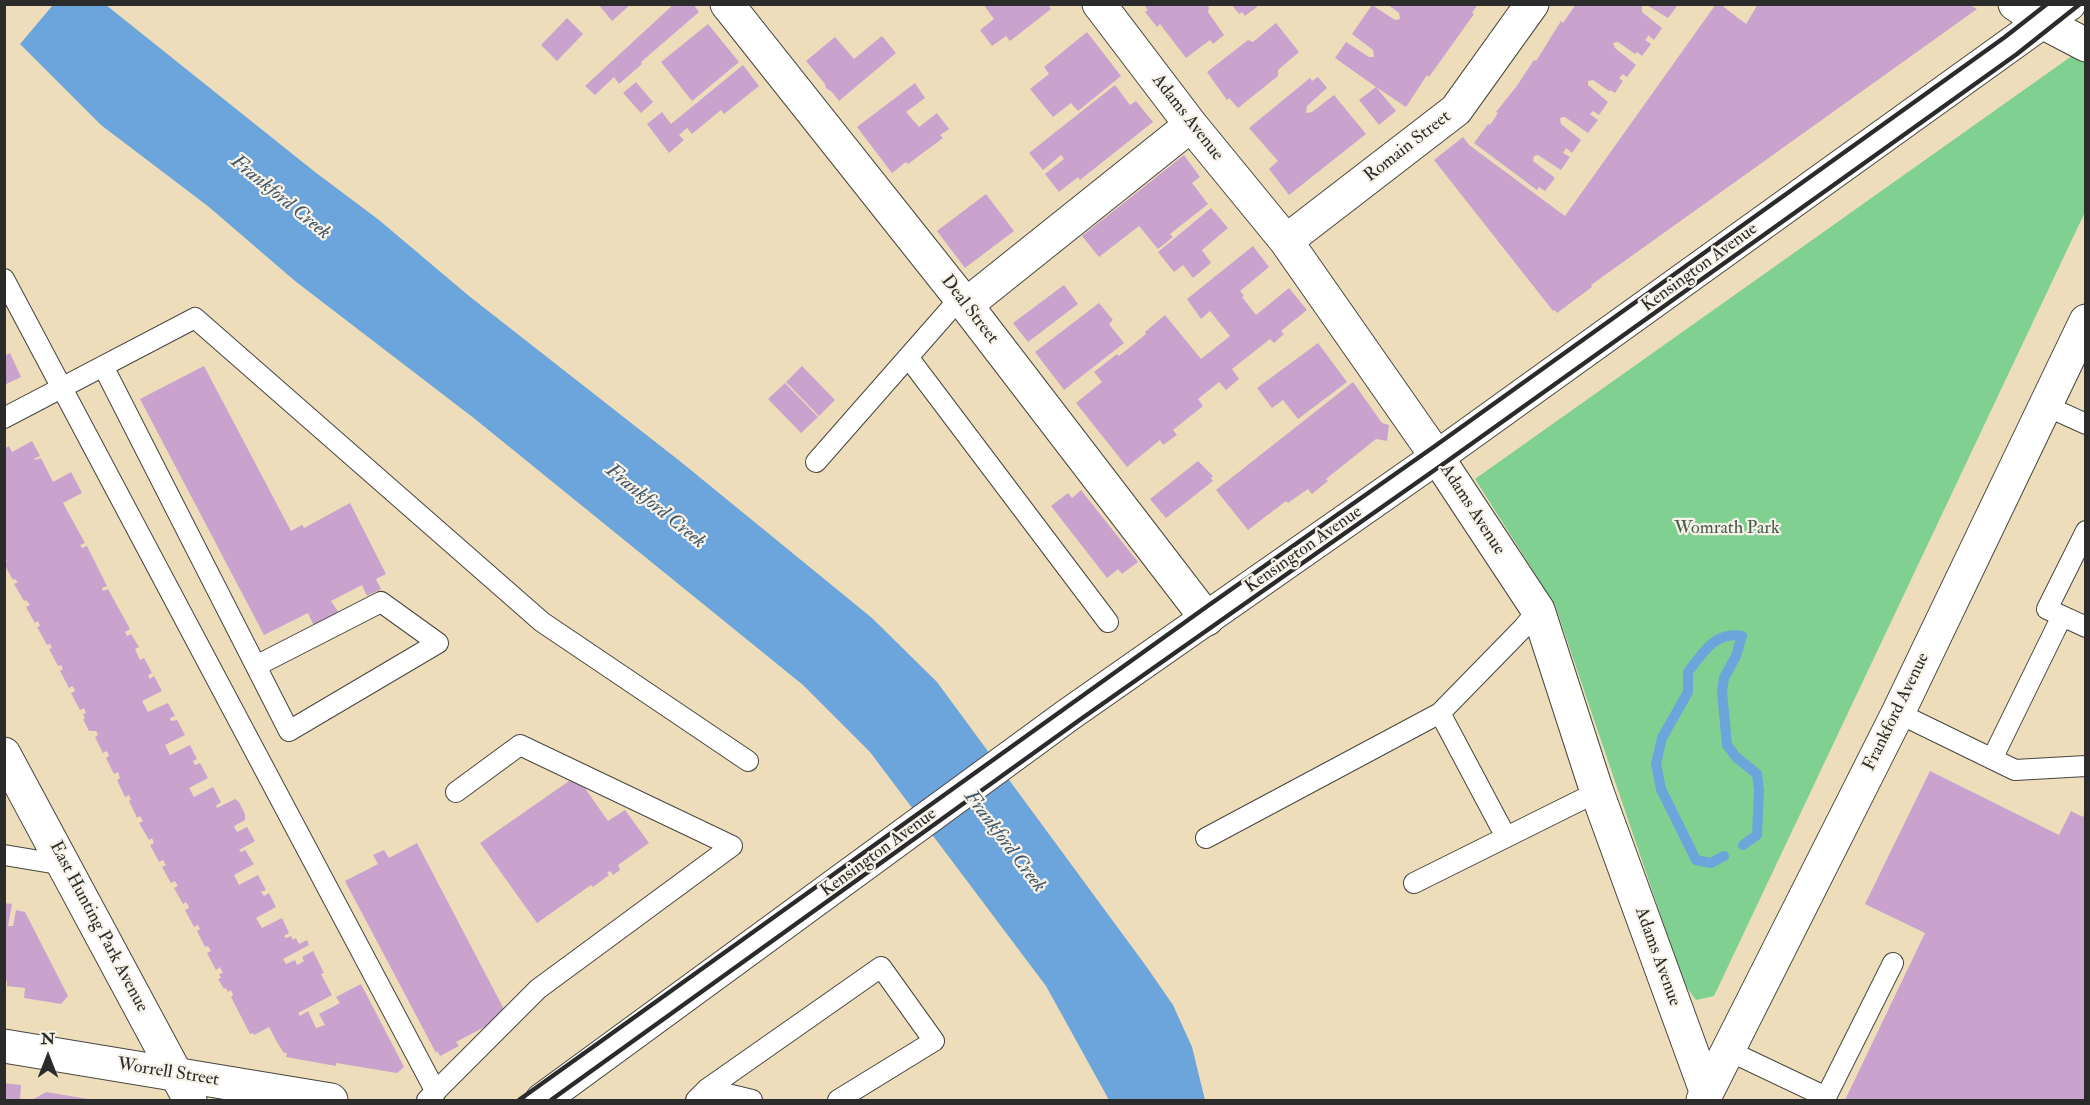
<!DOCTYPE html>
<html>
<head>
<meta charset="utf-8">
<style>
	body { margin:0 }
	#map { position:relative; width:2090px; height:1105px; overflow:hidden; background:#edddba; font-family:"IM FELL Double Pica",serif }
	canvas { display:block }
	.frame { position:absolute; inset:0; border:6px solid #2b2b2b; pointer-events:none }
	.north { position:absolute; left:18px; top:1027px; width:60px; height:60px; -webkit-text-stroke:4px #f7f3e8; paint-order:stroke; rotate:0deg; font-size:16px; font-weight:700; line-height:24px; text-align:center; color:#2b2b2b }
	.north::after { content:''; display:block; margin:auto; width:21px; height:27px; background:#2b2b2b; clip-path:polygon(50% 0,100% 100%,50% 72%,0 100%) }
</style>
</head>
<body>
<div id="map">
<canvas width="2090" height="1105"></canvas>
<div class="frame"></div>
<div class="north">N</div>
</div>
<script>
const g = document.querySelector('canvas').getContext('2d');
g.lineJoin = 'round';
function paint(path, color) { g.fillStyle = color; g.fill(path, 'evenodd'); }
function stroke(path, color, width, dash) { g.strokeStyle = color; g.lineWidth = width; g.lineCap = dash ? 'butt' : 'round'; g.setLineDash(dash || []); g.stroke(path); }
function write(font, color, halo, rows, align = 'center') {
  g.font = font + ' "IM FELL Double Pica",serif'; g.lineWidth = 4.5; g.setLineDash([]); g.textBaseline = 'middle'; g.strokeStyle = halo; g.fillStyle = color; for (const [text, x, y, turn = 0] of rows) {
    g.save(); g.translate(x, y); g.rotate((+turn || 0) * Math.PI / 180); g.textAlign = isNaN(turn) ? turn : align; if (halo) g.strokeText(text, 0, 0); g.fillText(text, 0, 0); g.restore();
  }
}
const green = new Path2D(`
	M2076,53L2085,58V212L1714,996L1696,1000L1684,984L1555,605L1475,479Z`);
const water = new Path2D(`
	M53,5H106L315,172L379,220L469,296L681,462L872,618L937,682L1146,966L1173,1005L1192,1047L1205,1100H1109L1046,986L870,752L803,685L475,419L295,281L209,207L101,125L20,44Z`);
const stream = new Path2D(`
	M1724,856L1711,863L1696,860L1661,789L1656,764L1662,738L1688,692V672C1703,653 1715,631 1742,636L1736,656L1724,678L1722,692L1727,745L1736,757L1757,774L1759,790L1757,835L1743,845`);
const building = new Path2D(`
	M598,4H631L612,21Z
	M674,4H693L699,12L641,62L642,64L619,84L614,77L595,95L585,86Z
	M983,4H1047L1051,9L1010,41L1006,36L992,46L980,30L994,19Z
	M1144,4H1207L1209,8L1208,12L1224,35L1213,44L1210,40L1186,58L1160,24L1157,27L1145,12L1148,10Z
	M1231,4H1255L1257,7L1245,16L1242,12L1239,14Z
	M1387,4H1478L1472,13L1474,14L1429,77L1427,75L1406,107L1376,87L1396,111L1379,125L1359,100L1376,87L1335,58L1346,42L1369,57H1374L1373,50L1352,34L1372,5L1395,20L1400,19L1399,13Z
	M1576,4H1642V12L1662,28L1654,40L1648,35L1647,38L1645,40L1651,44L1642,56L1637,52L1635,54L1618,42L1613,43L1615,48L1636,65L1627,77L1623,74L1619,78L1623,81L1615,93L1610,90L1609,91L1593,80L1588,81V85L1608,102L1599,115L1593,111L1590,114L1598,120L1588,133L1565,117L1560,118L1561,124L1581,140L1572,153L1566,148L1565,150L1563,153L1570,157L1561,170L1538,155L1534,156L1533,161L1555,178L1545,191L1539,187L1537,190L1474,143L1488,124L1490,125L1498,113L1496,112L1516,87L1534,60L1536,61L1543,50L1561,21L1563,23Z
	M1645,4H1675L1677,6L1668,18Z
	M1716,4H1720L1746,24L1758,4H1968L1977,9L1591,285L1592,287L1557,313L1555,310L1553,311L1434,160L1463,137L1469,145L1565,216Z
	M567,18L583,34L557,61L541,45Z
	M1276,23L1299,52L1278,70V76L1238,108L1229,98L1227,100L1207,72L1248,40L1253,42Z
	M708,24L739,62L692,101L661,62Z
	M1087,32L1121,76L1078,111L1071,103L1053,117L1030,89L1049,74L1044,67Z
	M882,36L896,53L839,101L832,92L826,88L825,84L806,61L835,37L854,59Z
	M743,65L759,86L724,114L721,110L692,134L687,128L679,135L684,140L669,153L647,124L662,112L671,124Z
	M1318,77L1327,88L1307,106L1306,113L1312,112L1334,95L1366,134L1289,195L1269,169L1278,161L1249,128L1310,78L1312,81Z
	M636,82L653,102L641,113L623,93Z
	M915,83L925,98L906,112L919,127L937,113L949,129L940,135L943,138L908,164L906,162L892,173L857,127Z
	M1115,85L1130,105L1136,101L1153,122L1080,180L1078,177L1059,192L1045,174L1064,159L1061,155L1043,170L1029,153Z
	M1184,155L1200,177L1192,183L1208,204L1170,234L1173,237L1158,249L1139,226L1099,257L1082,236Z
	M986,194L1014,231L965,268L937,231Z
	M1211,208L1228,228L1202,250L1211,263L1193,278L1183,265L1174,272L1158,252Z
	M1253,246L1269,267L1240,291L1244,296L1242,297L1256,315L1289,288L1307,310L1281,331L1284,334L1274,343L1270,339L1232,369L1239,379L1226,390L1219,382L1198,399L1203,406L1173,430L1177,435L1163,445L1160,440L1127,467L1076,403L1102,382L1094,372L1117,354L1119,356L1146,334L1145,332L1165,315L1201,359L1230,336L1210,311L1201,319L1187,299Z
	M1064,285L1078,304L1028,342L1013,323Z
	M1099,303L1113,320L1109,324L1124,343L1064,390L1035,352Z
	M1318,343L1347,382L1298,419L1283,400L1272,408L1257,388Z
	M10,353L21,377L4,385V356Z
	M204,366L291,531L302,525L304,528L350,503L386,574L376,579L381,589L367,596L362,585L331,601L339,613L314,626L308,613L264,635L140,399Z
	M802,366L835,400L819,416L786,382Z
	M1353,382L1382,423L1389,425L1387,441L1376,439L1326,479L1328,481L1312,494L1308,489L1288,503L1286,501L1248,530L1216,490Z
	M785,383L818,417L801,433L768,399Z
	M32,441L40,456L34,459L35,460L41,458L53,482L71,472L82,493L63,503L85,543L80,545L82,548L87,546L107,586L102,588L103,591L108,589L130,629L125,632L127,636L131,634L139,647L135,649L140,660L144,658L152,673L148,675L150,679L154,676L162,691L142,701L148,712L168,703L175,716L170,718L171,721L177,720L185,735L165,745L170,755L190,745L197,759L193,761L195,765L200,763L208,778L189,788L194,797L213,787L221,802L216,806L217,808L235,799L239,802L245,814V820L234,826L237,832L247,827L255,841L239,850L241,852L245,850L254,864L234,875L239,885L258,875L266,890L261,892L264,896L269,893L276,907L256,918L262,928L282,918L289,933L284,936L286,938L291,936L293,940L296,938L299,944L307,940L309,945L283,959L286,964L295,960L297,965L304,961L302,957L313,951L324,973L321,974L332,995L298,1013L300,1016L308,1011L316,1028L325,1025L319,1014L340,1003L336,997L361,984L404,1067L397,1073L336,1063V1066L286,1057L287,1053H284L278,1044L269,1027L254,1035L253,1033L250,1034L231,997L233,995L231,990L228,992L226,988L224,989L218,979L221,978L219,974L223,973L220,967L216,970L207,953L211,951L208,946L205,947L197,931L200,929L198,925L194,927L185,910L189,908L188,905L186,902L183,904L174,888L178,886L175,881L171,883L162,867L166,865L163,860L159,862L150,845L154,843L152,838L149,840L139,823L143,821L140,816L137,818L129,801L131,800L129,795L125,797L117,780L120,778L118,772L114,774L106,758L109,756L108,753L107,751L103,753L95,737L98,735L96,731H89L83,719L85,718L83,714L86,713L85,711L84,708L80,710L71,693L75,691L74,688L72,686L69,688L60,671L63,669L61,665L58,666L49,649L52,648L50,644L47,645L37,627L40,626L38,621L35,623L26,607L30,605L26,600L24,601L14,584L18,582L15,579L13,580L4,564L7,561L4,557V449L9,446L12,452Z
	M1198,461L1213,476L1211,478L1213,481L1166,518L1150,499Z
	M1081,490L1138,562L1122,574L1118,569L1107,578L1051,506L1068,493L1072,498Z
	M1930,771L2059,835L2071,811L2083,817L2085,812V1100H1845L1925,933L1865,904Z
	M569,781L582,784L608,821L625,810L649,843L618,865L620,870L613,875L610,871L607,873L609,875L593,887L591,885L537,923L480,843Z
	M417,843L507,1015L456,1042L459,1046L440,1056L437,1051L436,1053L345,881L378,864L373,855L384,850L389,858Z
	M4,903L12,904L8,926H13L16,910L25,912L68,996L61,1004L24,998L25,988L7,986V981L4,979Z
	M4,1083L21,1085L20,1100H4Z
	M46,1092L88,1099V1100H32Z`);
const service = new Path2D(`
	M4,279L436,1092
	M908,357L1108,622
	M103,366L289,731L438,643L381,602L256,666
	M2044,405L2086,424
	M4,418L195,318L542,622L748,761
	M816,462L960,298
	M2086,531L2047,609L2086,627
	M1440,713L1523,628L1538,610
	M1898,713L2015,770L2086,766
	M1992,759L2062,616
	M1206,838L1440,713L1506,837
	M4,855L64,865
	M1414,883L1597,792
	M1727,1050L1826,1097L1893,963
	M707,1089L752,1100
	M427,1100L538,989L732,846L520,745L456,792
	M696,1100L707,1089L881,967L934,1041L838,1100`);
const minor = new Path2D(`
	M727,4L966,305L1207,619
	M1099,4L1191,125L1286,241L1437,457L1538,610L1597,792L1706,1091
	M2015,4L2042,22
	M1286,241L1456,110L1532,4
	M966,305L1191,125
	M4,1046L331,1100`);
const tertiary = new Path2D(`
	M542,1100L1068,715L1437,457L2042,22L2069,4`);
const secondary = new Path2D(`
	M2042,22L2086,45
	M4,754L190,1100
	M1703,1100L1898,713L2086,321`);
const rail = new Path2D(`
	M519,1100L1209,605L1435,446L2005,37L2047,4
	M551,1100L1081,719L1446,462L2017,54L2080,4`);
const streetNames = [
	["Adams Avenue",1187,118,52],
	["Romain Street",1408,147,-38],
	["Kensington Avenue",1700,268,-36],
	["Deal Street",969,310,52],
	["Adams Avenue",1472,510,57],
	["Kensington Avenue",1304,550,-35],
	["Frankford Avenue",1897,712,-64],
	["Kensington Avenue",879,853,-36],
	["East Hunting Park Avenue",98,927,62],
	["Adams Avenue",1657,957,70],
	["Worrell Street",168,1073,9]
];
const parkNames = [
	["Womrath Park",1727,529]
];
const waterNames = [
	["Frankford Creek",280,198,39],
	["Frankford Creek",655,507,39],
	["Frankford Creek",1004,842,53]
];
paint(green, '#7fd091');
paint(water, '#6ca5dc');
stroke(stream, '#6ca5dc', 10);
paint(building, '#c9a3ce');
stroke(service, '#484640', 22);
stroke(minor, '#484640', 35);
stroke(tertiary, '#484640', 35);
stroke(secondary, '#484640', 35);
stroke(service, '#fff', 20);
stroke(minor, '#fff', 33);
stroke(tertiary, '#fff', 33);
stroke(secondary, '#fff', 33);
stroke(rail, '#2b2b2b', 4.5);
write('18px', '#2b2b2b', '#f7f3e8', streetNames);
write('18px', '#445d4a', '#f7f3e8', parkNames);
write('italic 20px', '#425669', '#f7f3e8', waterNames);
</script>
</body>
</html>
